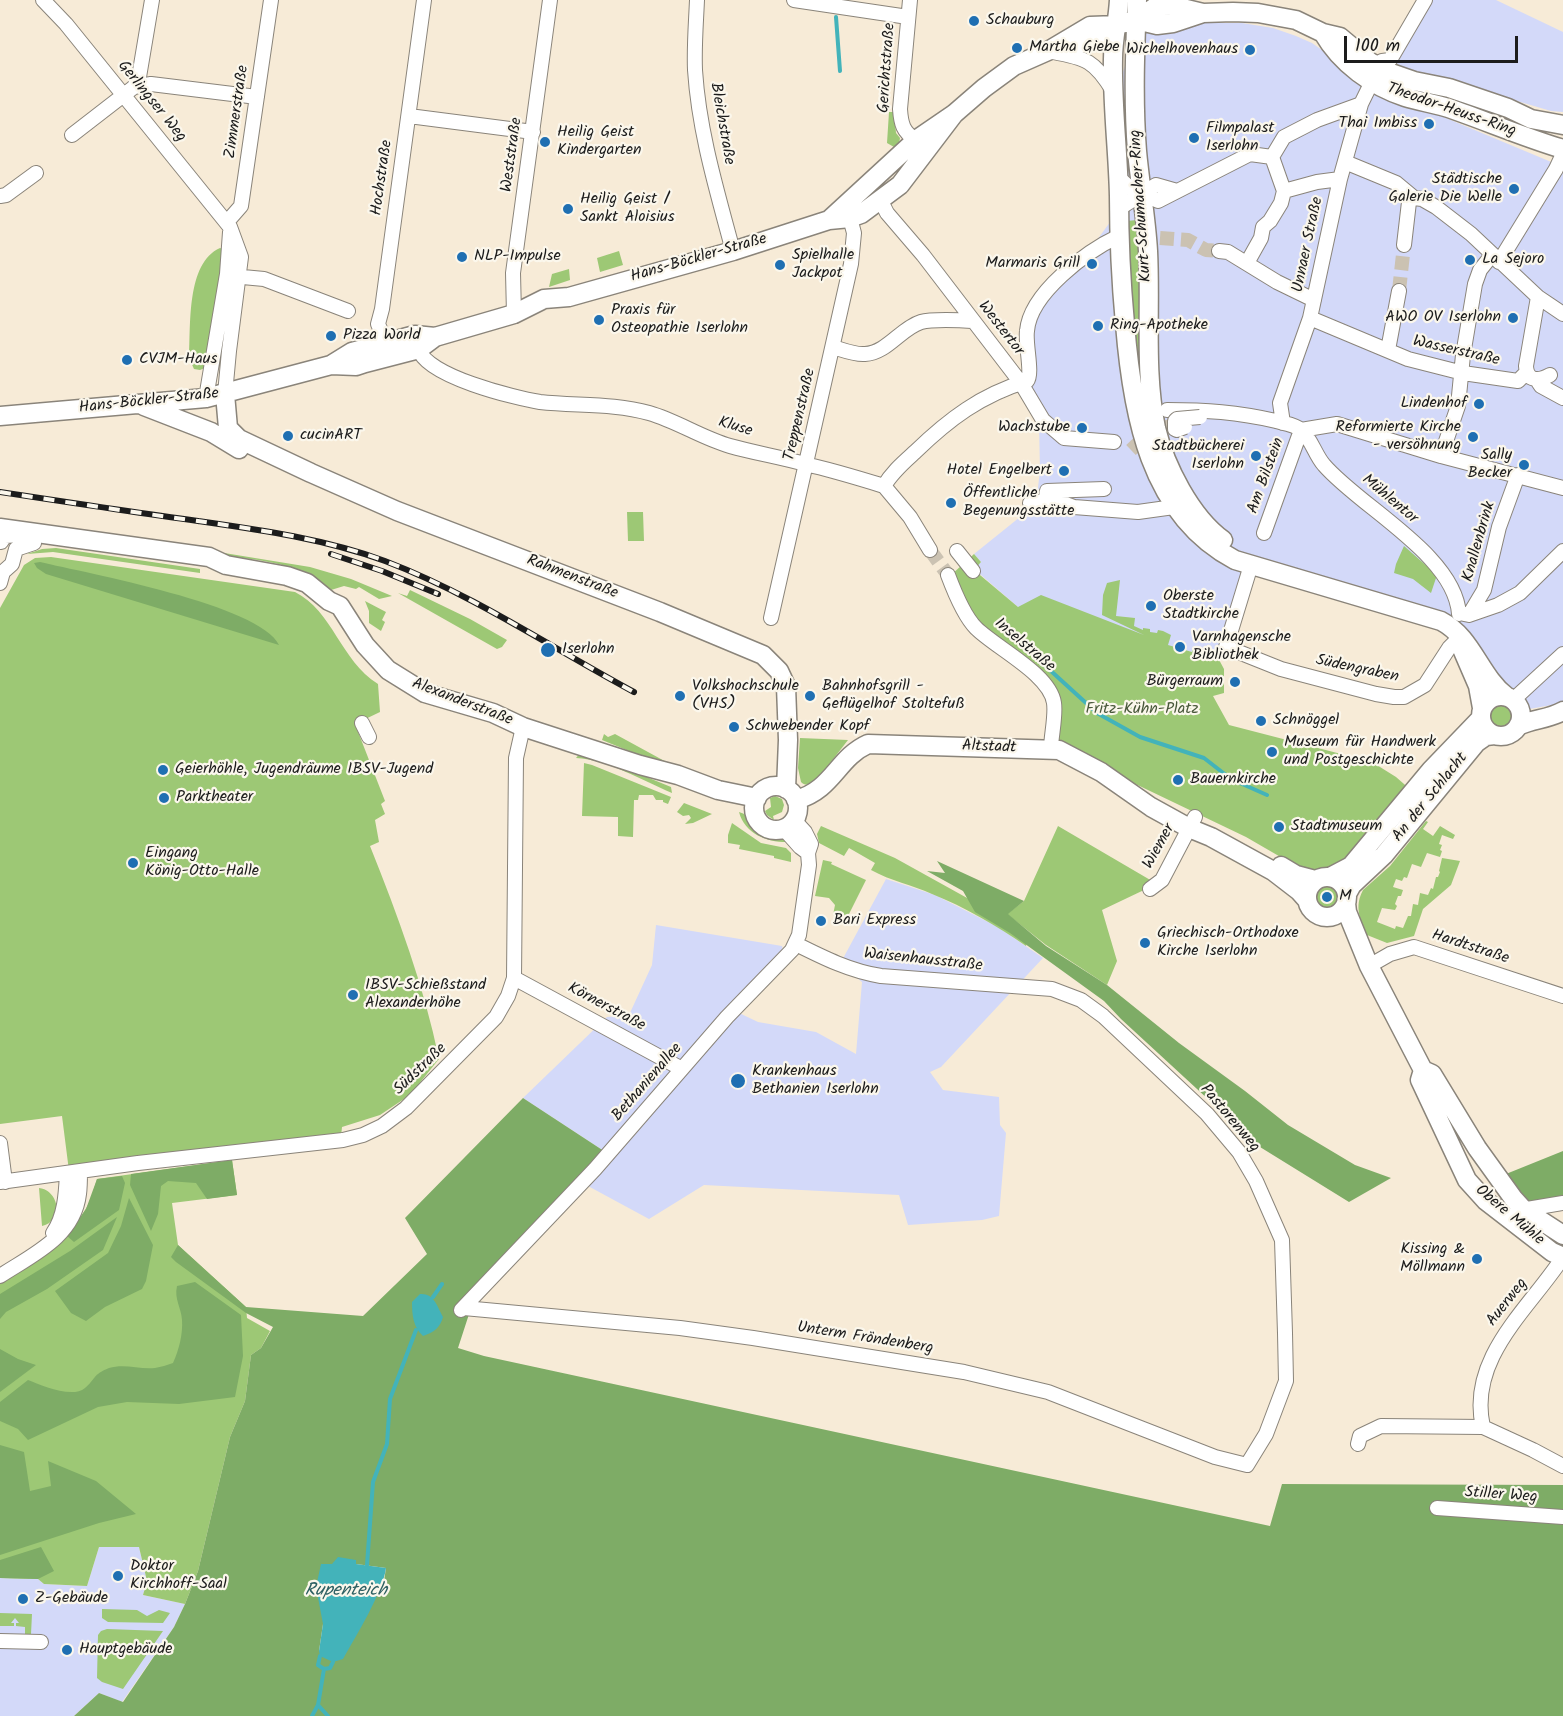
<!DOCTYPE html>
<html>
<head>
<meta charset="utf-8">
<style>
	body { margin:0 }
	#map { position:relative; width:1563px; height:1716px; overflow:hidden; background:#f7ebd7; font-family:Kalam,sans-serif }
	canvas { display:block }
	.scale { position:absolute; left:1344px; top:36px; width:174px; height:27px; box-sizing:border-box; border:3px solid #1c1c1c; border-top:0; padding-left:8px; font-size:18px; line-height:21px; white-space:nowrap; color:#1c1c1c; -webkit-text-stroke:4px #fbf7ec; paint-order:stroke }
</style>
</head>
<body>
<div id="map">
<canvas width="1563" height="1716"></canvas>
<div class="scale">100 m</div>
</div>
<script>
const g = document.querySelector('canvas').getContext('2d');
g.lineJoin = 'round';
function paint(path, color) { g.fillStyle = color; g.fill(path, 'evenodd'); }
function stroke(path, color, width, dash) { g.strokeStyle = color; g.lineWidth = width; g.lineCap = dash ? 'butt' : 'round'; g.setLineDash(dash || []); g.stroke(path); }
function write(font, color, halo, rows, align = 'center') {
  g.font = font + ' Kalam,sans-serif'; g.lineWidth = 4.5; g.setLineDash([]); g.textBaseline = 'middle'; g.strokeStyle = halo; g.fillStyle = color; for (const [text, x, y, turn = 0] of rows) {
    g.save(); g.translate(x, y); g.rotate((+turn || 0) * Math.PI / 180); g.textAlign = isNaN(turn) ? turn : align; if (halo) g.strokeText(text, 0, 0); g.fillText(text, 0, 0); g.restore();
  }
}
const built = new Path2D(`
	M1422,0H1496L1563,32V112L1551,111L1401,67L1387,55Z
	M1187,23H1242L1273,28L1296,36L1312,43L1379,90L1556,164H1563V703L1507,713L1492,684L1452,625L1260,566L1217,656L1194,649L1192,652L1018,607L974,569L981,562L974,554L1020,517L1035,512L1040,471L1039,422L1021,383L1034,307L1094,244L1127,199L1120,80L1139,28Z
	M886,879L935,895L998,927L1043,958L941,1067L930,1072L943,1090L999,1097L1000,1125L1006,1133L999,1216L982,1220L908,1225L899,1195L704,1185L649,1219L588,1186L613,1157L523,1098L607,1017L629,1015L652,965L656,925L782,946L785,960L737,1012L758,1022L816,1032L856,1054L862,982L840,964Z
	M99,1547H139L147,1581L143,1595L185,1604L174,1627L122,1702L99,1693L74,1716H0V1578L38,1579L44,1584L87,1586Z`);
const green = new Path2D(`
	M889,112H894L896,133L900,138L899,144L894,147L887,143Z
	M1137,220L1146,380H1143L1139,373L1129,288L1127,221Z
	M220,248L223,249V264L205,368L200,370L194,369L189,358C191,326 186,263 220,248Z
	M619,251L623,265L600,272L597,258Z
	M569,269L570,280L549,287L552,274Z
	M627,512H643L644,541H628Z
	M1404,546L1437,575L1431,593L1413,579L1394,573L1396,564Z
	M56,548L200,569V573L53,552L27,554L42,549Z
	M212,551L310,567L351,579L392,596L379,599L359,587L356,589L344,586L331,590C297,560 253,560 210,554Z
	M974,554L981,562L974,570L1018,607L1041,595L1144,635L1102,615L1103,595L1107,583L1120,580L1116,616L1135,618L1134,626L1143,630V628L1150,629V632L1157,633L1158,630L1163,631L1171,635L1168,645L1192,652L1193,649L1217,656L1224,669V693L1213,696L1229,725L1372,762L1396,777L1412,791L1351,863L1322,875L1303,870L1246,837L1054,745L1056,703L977,627L950,576Z
	M51,557L295,592C333,611 340,660 378,684L380,712L355,724L385,801L381,804L385,814L375,820L379,842L370,846C398,916 424,986 439,1059L410,1095L380,1115L342,1127L341,1137L69,1171L62,1116L0,1124V608L24,565L35,558Z
	M410,590L470,619L507,640L502,647L497,649L398,593L407,596Z
	M365,601L386,612L382,620L385,622L381,631L369,623V611Z
	M1489 716a12 12 0 1 1 24 0a12 12 0 1 1-24 0Z
	M604,734L608,737L615,734L681,770L678,771L602,740Z
	M800,738L848,740L817,780C811,784 806,787 801,782L798,768Z
	M580,753L627,769L671,787L672,793C641,780 609,760 576,758Z
	M584,763L592,765L671,797L668,804L663,802V800H656L653,795H639L638,800H634L633,837L618,836V817L582,816Z
	M775,796L782,799L784,805L782,812L773,816L774,820L767,815L765,811L771,807L770,798Z
	M684,803L712,814L693,823L685,824L691,818L689,815L683,816L677,812Z
	M739,812C751,815 753,824 763,830C772,835 783,834 790,842C769,843 745,835 739,812Z
	M1426,821L1428,822L1423,829L1433,836L1440,826L1455,835L1453,839L1442,835L1439,844L1442,845L1440,850L1442,851L1440,857L1427,853L1421,867L1412,864L1407,878L1404,877L1402,881L1396,879L1393,887L1403,890L1401,896H1398L1395,904L1397,906L1395,910L1382,908L1377,922L1395,929L1396,926L1403,928L1408,916H1411L1413,904L1418,905L1420,893L1428,895L1431,888L1433,889L1436,877H1438L1440,872L1439,871L1442,858L1460,861L1451,885L1423,909L1414,936L1387,943L1367,935C1360,919 1354,907 1363,890L1390,866Z
	M732,823L761,843L786,848L791,853V862L774,858V856L739,849L740,845L728,843V835Z
	M821,826L895,858L1005,919L1028,939L1026,946C997,926 965,907 932,894C912,885 891,881 871,870L875,863L849,848L844,856L819,843L817,834Z
	M1058,826L1152,881L1144,890L1102,910L1117,961L1107,985L1046,945L1007,914L1024,901Z
	M823,860L832,862L831,864L866,880L847,918L833,915L835,905L829,898L815,896Z
	M1315 897a12 12 0 1 1 24 0a12 12 0 1 1-24 0Z
	M232,1160L237,1195L172,1203L178,1245L246,1307L247,1318L270,1331L261,1348L251,1355L245,1401L230,1437L198,1571L185,1604L143,1595L147,1581L139,1547H99L87,1586L44,1584L38,1579L0,1578V1283C33,1263 65,1245 85,1210C91,1201 94,1189 97,1179Z
	M39,1188C54,1189 63,1210 51,1221C49,1224 45,1225 42,1226Z
	M102,1609L137,1610L147,1616L159,1610L170,1613L163,1623L108,1622L102,1618Z
	M0,1613L32,1614L31,1634L25,1636V1627L16,1626V1623H19L15,1618L11,1623H14V1626H0Z
	M107,1629L163,1631L123,1689L102,1682L97,1678L98,1635L101,1631Z`);
const forest = new Path2D(`
	M40,562C86,573 261,605 279,645L46,574L37,568L34,563Z
	M937,861L1024,901L1008,914L1046,946L1107,985L1179,1043L1245,1091L1288,1125L1355,1165L1391,1178L1349,1202L1260,1147L1121,1019L1104,1001L1010,933L975,912L963,891L927,871L945,873Z
	M523,1098L613,1157L471,1308L458,1348L484,1356L1270,1526L1282,1484L1563,1485V1716H74L99,1693L123,1702L174,1627L185,1604L198,1571L230,1437L245,1401L251,1355L261,1348L273,1327L246,1313L176,1262L171,1257L178,1245L246,1307L363,1316L427,1254L405,1218ZM356,1564L386,1568L384,1581L342,1659L319,1651L323,1624Z
	M1563,1151V1200L1527,1207L1501,1176Z
	M232,1160L237,1195L207,1199L196,1183L168,1181L161,1186L158,1214L151,1231L130,1185L131,1174Z
	M122,1176L125,1183L119,1210L74,1242L67,1236L86,1209L97,1179Z
	M129,1198L153,1245L146,1281L142,1289L105,1307L86,1321L71,1313L55,1291L108,1253L121,1226Z
	M117,1217L103,1250L47,1289L6,1312L0,1319V1294L70,1251Z
	M195,1282L241,1315L243,1356L235,1397L179,1404L127,1402L98,1407L28,1440L18,1429L0,1421V1402L28,1380C41,1385 72,1399 85,1388C95,1380 93,1374 109,1368C125,1363 140,1370 155,1368C161,1367 167,1365 173,1363C179,1350 183,1334 182,1320C181,1307 174,1299 177,1286Z
	M0,1349L18,1359L36,1365L0,1392Z
	M0,1445L24,1452L30,1491L51,1486L48,1461L96,1481L136,1514L99,1523L0,1555Z
	M41,1547L54,1571L38,1579L0,1578V1560Z`);
const water = new Path2D(`
	M420,1294C434,1293 437,1306 443,1317C440,1328 434,1332 423,1336C413,1327 412,1315 412,1302Z
	M338,1557L356,1560V1564L386,1568C383,1592 356,1636 343,1659L333,1662L320,1656L319,1651L323,1624L316,1587L321,1564H332Z`);
const stream = new Path2D(`
	M836,17L840,71
	M1040,661L1097,713L1140,737L1204,758L1231,779L1267,795
	M433,1297L442,1284
	M367,1565L373,1482L387,1444L390,1399L416,1330
	M320,1656L318,1665L324,1669
	M318,1705L328,1716
	M312,1716L318,1705L324,1669L330,1668L333,1662`);
const streetTunnel = new Path2D(`
	M1160,238L1188,240L1206,250L1219,251
	M1399,291L1404,245
	M1131,450L1146,436L1184,420
	M930,550L948,575`);
const street = new Path2D(`
	M43,0L66,24L230,227L241,257L229,351L225,394
	M697,0C696,23 694,47 695,70C699,132 717,191 733,251
	M794,0L908,17
	M910,0L900,109C901,124 903,132 916,140L915,147
	M1053,52C1086,58 1095,61 1113,91
	M134,87L151,84L257,97
	M409,116L533,132
	M72,135L134,87L139,77L152,0
	M1272,157L1284,137L1317,120L1361,104
	M1345,162L1396,183L1414,198L1422,199L1436,207L1471,234L1538,297L1563,314
	M1118,177L1130,188L1158,201L1250,154L1272,157
	M1284,191L1317,182L1340,179
	M0,196L6,195L36,173
	M880,199L887,213L923,255L1021,383L1043,420L1064,438L1114,442
	M1119,212L1123,206L1156,185L1177,191
	M227,222L241,206L271,0
	M1404,245L1409,202L1414,198
	M1219,251L1228,252L1277,282L1314,300
	M1499,262L1556,169L1563,154
	M1247,263L1261,238L1263,227L1270,221L1281,203L1284,191L1272,157
	M232,276L264,279L348,311
	M1538,297L1526,366C1527,382 1539,381 1550,375
	M514,314L513,273L550,0
	M1310,318L1408,359L1463,373L1518,381L1526,373
	M833,347C843,350 855,355 865,354C887,353 901,328 921,322C931,319 960,320 972,321
	M419,349C425,376 515,398 540,402C576,406 614,403 649,413C677,421 702,438 730,446C755,453 780,457 805,464C832,470 858,478 884,486
	M385,350L386,343L378,324L382,309L424,0
	M1388,350L1399,291
	M1537,380L1541,386L1563,398
	M206,398L227,274L230,232
	M1167,410C1206,410 1237,412 1276,421C1283,423 1296,425 1301,430C1311,438 1315,455 1324,465C1360,507 1455,555 1459,614
	M1283,423L1280,403L1310,318L1340,179L1361,104L1382,61L1390,60L1425,0
	M1441,456L1458,406L1463,355L1475,284L1480,270L1492,255
	M884,486C892,472 904,462 915,452C949,419 981,395 1027,381C1033,374 1025,343 1027,331C1030,293 1087,251 1119,236
	M884,486L910,517L930,550
	M1046,497L1047,491L1104,489
	M1030,503L1055,500L1074,507L1138,512L1174,507
	M1264,533L1301,430L1337,424L1441,456L1563,488
	M1,542L5,536L20,535
	M957,551L973,571
	M1251,565L1226,647L1281,669L1376,694L1394,697H1404L1425,685L1449,648L1454,643L1461,644
	M948,575C954,591 964,616 976,628C996,648 1050,674 1054,703C1056,716 1051,736 1051,749
	M0,583L3,572L12,564L16,549L34,543
	M1464,614L1469,615L1498,605L1520,593L1563,551
	M1469,615L1484,590L1499,527L1518,475
	M771,618L851,264L854,233L850,218
	M1513,700L1563,654
	M362,723L369,737
	M784,829L800,847L808,853
	M1150,889L1162,880L1195,817
	M1369,966L1390,954L1414,947L1563,996
	M514,978L682,1069
	M0,1143L5,1182
	M0,1182L138,1163L343,1140L363,1135L382,1126L406,1108L496,1017L508,996L514,978L516,758L523,727
	M1521,1210L1563,1203
	M53,1233C65,1216 66,1193 67,1173
	M1563,1257C1530,1308 1467,1358 1483,1427L1533,1450L1563,1466
	M0,1276C32,1255 74,1237 79,1194C80,1187 80,1179 80,1171
	M464,1308L680,1328L753,1338L964,1372L1048,1392L1215,1457L1247,1465L1266,1434L1286,1381L1285,1333L1282,1240L1256,1181L1239,1152L1207,1114L1103,1016L1081,1000L1052,989L881,976C850,971 824,958 796,944
	M461,1310L595,1169L727,1017L792,950L799,935L809,865L808,853L811,844L805,832L794,820
	M1358,1444L1360,1436L1381,1426L1483,1427
	M1437,1508L1563,1517
	M0,1641L41,1642`);
const secondary = new Path2D(`
	M1119,0C1118,20 1113,39 1113,59C1112,105 1118,150 1119,196C1119,239 1121,281 1125,324C1132,412 1149,515 1235,560L1441,621C1472,637 1480,676 1506,696
	M1137,0C1135,50 1133,101 1137,151C1140,184 1146,217 1148,251C1151,309 1144,371 1156,428C1165,466 1191,517 1223,540
	M1136,20L1157,25L1173,23L1203,13L1233,12L1258,13L1296,20L1323,33L1340,37L1370,62L1391,73L1414,81L1449,88L1508,108L1531,119L1563,125
	M1323,33C1341,64 1372,86 1405,97C1421,102 1438,104 1454,110C1491,123 1526,138 1563,149
	M1061,48L1094,41L1117,25
	M829,220L916,140L954,114L984,88L1014,66L1048,51L1090,26L1117,25L1136,20L1155,7L1170,5L1203,13
	M331,365L352,352L415,335L435,337L514,314L544,299L569,297L733,251L829,220L850,218L861,214L900,185L954,114
	M225,394L228,428L239,439L311,473L397,511L660,612L763,655L779,671L786,686L788,740L786,789
	M144,406L211,432L239,449
	M0,416L206,398L331,365L356,366L365,363L419,349L435,337
	M0,528L209,557L226,565L287,576L307,583L329,601L340,606L365,645L388,670L425,693L493,713L523,727L640,765L678,775L718,790L757,798
	M1462,649L1478,686L1482,708
	M1481 716a20 20 0 1 1 40 0a20 20 0 1 1-40 0Z
	M1518,726C1533,719 1549,719 1563,711
	M754 808a22 22 0 1 1 44 0a22 22 0 1 1-44 0Z
	M796,800C833,790 837,758 868,744L1059,750L1101,772L1151,807L1189,828L1211,837L1273,871L1299,891L1307,900
	M1281,866L1296,875L1315,880
	M1307 897a20 20 0 1 1 40 0a20 20 0 1 1-40 0Z
	M1330,877L1351,866L1431,770L1481,718
	M1347,894L1352,885L1384,855L1476,743L1486,736L1495,735
	M1346,903L1347,912L1369,966L1423,1070L1432,1074L1477,1148L1513,1198L1523,1209L1563,1235
	M1423,1070L1420,1080L1467,1180L1486,1201L1552,1252L1563,1257`);
const rail = new Path2D(`
	M0,492C66,502 132,512 198,521C261,530 325,539 385,561C472,594 552,648 634,692
	M331,554L382,571L438,594`);
const streetBridge = new Path2D(`
	M1185,427L1177,430L1175,429V421L1177,419L1200,417`);
const markers = [
	[974,21,6,"#1f6fb2"],
	[1017,48,6,"#1f6fb2"],
	[1250,50,6,"#1f6fb2"],
	[1429,124,6,"#1f6fb2"],
	[1194,138,6,"#1f6fb2"],
	[545,142,6,"#1f6fb2"],
	[1514,189,6,"#1f6fb2"],
	[568,209,6,"#1f6fb2"],
	[462,257,6,"#1f6fb2"],
	[1470,260,6,"#1f6fb2"],
	[1092,264,6,"#1f6fb2"],
	[780,265,6,"#1f6fb2"],
	[1513,318,6,"#1f6fb2"],
	[599,320,6,"#1f6fb2"],
	[1098,326,6,"#1f6fb2"],
	[331,336,6,"#1f6fb2"],
	[127,360,6,"#1f6fb2"],
	[1479,404,6,"#1f6fb2"],
	[1082,428,6,"#1f6fb2"],
	[288,436,6,"#1f6fb2"],
	[1473,437,6,"#1f6fb2"],
	[1256,456,6,"#1f6fb2"],
	[1524,465,6,"#1f6fb2"],
	[1064,471,6,"#1f6fb2"],
	[951,503,6,"#1f6fb2"],
	[1151,606,6,"#1f6fb2"],
	[1180,647,6,"#1f6fb2"],
	[548,650,8,"#1f6fb2"],
	[1235,682,6,"#1f6fb2"],
	[680,696,6,"#1f6fb2"],
	[810,696,6,"#1f6fb2"],
	[1261,721,6,"#1f6fb2"],
	[734,727,6,"#1f6fb2"],
	[1272,752,6,"#1f6fb2"],
	[163,770,6,"#1f6fb2"],
	[1178,780,6,"#1f6fb2"],
	[164,798,6,"#1f6fb2"],
	[1279,827,6,"#1f6fb2"],
	[133,863,6,"#1f6fb2"],
	[1327,897,6,"#1f6fb2"],
	[821,921,6,"#1f6fb2"],
	[1145,943,6,"#1f6fb2"],
	[353,995,6,"#1f6fb2"],
	[738,1081,8,"#1f6fb2"],
	[1477,1259,6,"#1f6fb2"],
	[118,1576,6,"#1f6fb2"],
	[23,1599,6,"#1f6fb2"],
	[67,1650,6,"#1f6fb2"]
];
const poiNames = [
	["Schauburg",986,21],
	["Martha Giebe",1029,48],
	["Wichelhovenhaus",1238,50,"right"],
	["Thai Imbiss",1417,124,"right"],
	["Filmpalast",1206,129],
	["Iserlohn",1206,147],
	["Heilig Geist",557,133],
	["Kindergarten",557,151],
	["Städtische",1502,180,"right"],
	["Galerie Die Welle",1502,198,"right"],
	["Heilig Geist /",580,200],
	["Sankt Aloisius",580,218],
	["Spielhalle",792,256],
	["Jackpot",792,274],
	["NLP-Impulse",474,257],
	["La Sejoro",1482,260],
	["Marmaris Grill",1080,264,"right"],
	["Praxis für",611,311],
	["Osteopathie Iserlohn",611,329],
	["AWO OV Iserlohn",1501,318,"right"],
	["Ring-Apotheke",1110,326],
	["Pizza World",343,336],
	["CVJM-Haus",139,360],
	["Lindenhof",1467,404,"right"],
	["Wachstube",1070,428,"right"],
	["Reformierte Kirche",1461,428,"right"],
	["- versöhnung",1461,446,"right"],
	["cucinART",300,436],
	["Stadtbücherei",1244,447,"right"],
	["Iserlohn",1244,465,"right"],
	["Sally",1512,456,"right"],
	["Becker",1512,474,"right"],
	["Hotel Engelbert",1052,471,"right"],
	["Öffentliche",963,494],
	["Begenungsstätte",963,512],
	["Oberste",1163,597],
	["Stadtkirche",1163,615],
	["Varnhagensche",1192,638],
	["Bibliothek",1192,656],
	["Iserlohn",562,650],
	["Bürgerraum",1223,682,"right"],
	["Volkshochschule",692,687],
	["(VHS)",692,705],
	["Bahnhofsgrill -",822,687],
	["Geflügelhof Stoltefuß",822,705],
	["Schnöggel",1273,721],
	["Schwebender Kopf",746,727],
	["Museum für Handwerk",1284,743],
	["und Postgeschichte",1284,761],
	["Geierhöhle, Jugendräume IBSV-Jugend",175,770],
	["Bauernkirche",1190,780],
	["Parktheater",176,798],
	["Stadtmuseum",1291,827],
	["Eingang",145,854],
	["König-Otto-Halle",145,872],
	["M",1339,897],
	["Bari Express",833,921],
	["Griechisch-Orthodoxe",1157,934],
	["Kirche Iserlohn",1157,952],
	["IBSV-Schießstand",365,986],
	["Alexanderhöhe",365,1004],
	["Krankenhaus",752,1072],
	["Bethanien Iserlohn",752,1090],
	["Kissing &",1465,1250,"right"],
	["Möllmann",1465,1268,"right"],
	["Doktor",130,1567],
	["Kirchhoff-Saal",130,1585],
	["Z-Gebäude",35,1599],
	["Hauptgebäude",79,1650]
];
const streetNames = [
	["Gerichtstraße",888,68,-86],
	["Gerlingser Weg",151,102,51],
	["Theodor-Heuss-Ring",1451,111,19],
	["Zimmerstraße",238,112,-82],
	["Bleichstraße",721,124,80],
	["Weststraße",513,155,-82],
	["Hochstraße",383,178,-82],
	["Kurt-Schumacher-Ring",1142,206,-94],
	["Unnaer Straße",1309,245,-78],
	["Hans-Böckler-Straße",699,259,-16],
	["Westertor",1000,329,52],
	["Wasserstraße",1456,352,13],
	["Hans-Böckler-Straße",149,402,-6],
	["Treppenstraße",801,415,-77],
	["Kluse",735,428,17],
	["Am Bilstein",1267,476,-70],
	["Mühlentor",1389,500,40],
	["Knallenbrink",1480,542,-74],
	["Rahmenstraße",572,578,21],
	["Inselstraße",1024,646,40],
	["Südengraben",1357,670,12],
	["Alexanderstraße",462,703,21],
	["Altstadt",989,748,2],
	["An der Schlacht",1431,798,-51],
	["Wiemer",1160,847,-61],
	["Hardtstraße",1470,948,18],
	["Waisenhausstraße",923,961,6],
	["Körnerstraße",606,1008,28],
	["Südstraße",421,1070,-44],
	["Bethanienallee",648,1083,-49],
	["Pastorenweg",1229,1119,50],
	["Obere Mühle",1509,1216,40],
	["Auerweg",1508,1303,-52],
	["Unterm Fröndenberg",865,1339,9],
	["Stiller Weg",1501,1496,4]
];
const parkNames = [
	["Fritz-Kühn-Platz",1142,710]
];
const waterNames = [
	["Rupenteich",346,1592]
];
paint(built, '#d3d9f9');
paint(green, '#9dc875');
paint(forest, '#7eac66');
paint(water, '#43b3ba');
stroke(stream, '#43b3ba', 4);
stroke(streetTunnel, '#cbc2b2', 14, [14, 7]);
stroke(street, '#8a847a', 16);
stroke(secondary, '#8a847a', 21);
stroke(street, '#fff', 14);
stroke(secondary, '#fff', 18);
stroke(rail, '#1c1c1c', 6);
stroke(rail, '#fbf7ec', 4, [11]);
stroke(streetBridge, '#8a847a', 16, []);
stroke(streetBridge, '#fff', 14);
for (const [x, y, r, color] of markers) { const dot = new Path2D(); dot.arc(x, y, r, 0, 2 * Math.PI); g.fillStyle = color; g.fill(dot); stroke(dot, '#fbf7ec', 2); }
write('16px', '#1c1c1c', '#fbf7ec', poiNames, 'left');
write('16px', '#1c1c1c', '#fbf7ec', streetNames);
write('16px', '#49583b', '#fbf7ec', parkNames);
write('italic 18px', '#2e6063', '#fbf7ec', waterNames);
</script>
</body>
</html>
